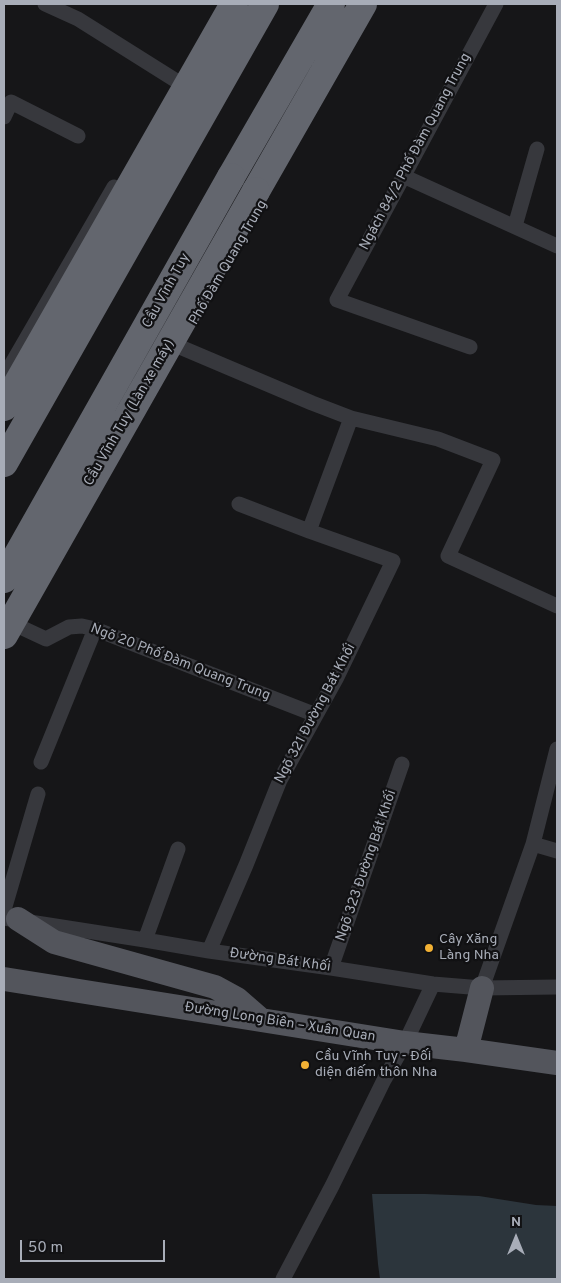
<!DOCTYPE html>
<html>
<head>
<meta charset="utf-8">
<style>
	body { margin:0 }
	#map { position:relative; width:561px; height:1283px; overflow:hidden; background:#161618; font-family:Overpass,sans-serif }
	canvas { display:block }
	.frame { position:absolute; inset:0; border:5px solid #a8adb8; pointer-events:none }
	.north { position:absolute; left:491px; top:1213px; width:50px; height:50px; -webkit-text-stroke:4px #111113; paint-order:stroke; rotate:0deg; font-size:14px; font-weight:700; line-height:20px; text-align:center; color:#a8adb8 }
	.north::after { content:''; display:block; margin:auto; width:18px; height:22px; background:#a8adb8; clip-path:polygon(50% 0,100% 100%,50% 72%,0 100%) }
	.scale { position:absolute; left:20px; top:1240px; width:145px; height:22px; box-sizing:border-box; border:2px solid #a8adb8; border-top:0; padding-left:6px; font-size:15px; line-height:18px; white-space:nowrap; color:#a8adb8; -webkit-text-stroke:4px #111113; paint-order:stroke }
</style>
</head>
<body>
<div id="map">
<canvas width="561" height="1283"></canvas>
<div class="frame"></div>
<div class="north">N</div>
<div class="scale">50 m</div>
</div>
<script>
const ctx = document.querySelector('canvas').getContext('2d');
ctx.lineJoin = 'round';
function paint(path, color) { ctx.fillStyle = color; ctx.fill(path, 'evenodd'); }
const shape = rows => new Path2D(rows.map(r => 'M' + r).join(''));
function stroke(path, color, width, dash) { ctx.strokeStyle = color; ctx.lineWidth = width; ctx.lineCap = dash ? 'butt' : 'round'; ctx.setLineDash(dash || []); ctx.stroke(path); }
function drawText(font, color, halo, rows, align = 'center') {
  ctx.font = font + ' Overpass,sans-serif'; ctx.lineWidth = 4.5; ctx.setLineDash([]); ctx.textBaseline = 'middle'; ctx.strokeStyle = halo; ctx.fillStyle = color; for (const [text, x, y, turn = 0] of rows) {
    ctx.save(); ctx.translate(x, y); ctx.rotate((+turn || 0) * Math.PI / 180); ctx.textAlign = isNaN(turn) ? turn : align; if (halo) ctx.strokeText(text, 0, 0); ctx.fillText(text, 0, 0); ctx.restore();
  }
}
paint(shape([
	[372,1194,425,1194,479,1196,536,1205,557,1206,557,1279,380,1279,378,1264]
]), '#2c353c');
stroke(shape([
	[45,4,78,19,175,80],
	[4,117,11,102,78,136],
	[403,176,557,246],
	[515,226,537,149],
	[180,347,312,403,351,418,438,439,493,460,448,556,557,606],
	[470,347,337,300,496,4],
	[4,377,114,187],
	[239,504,309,531],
	[16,625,46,639,69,627,82,626,95,629,316,715],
	[41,762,95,629],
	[533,844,557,851],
	[4,910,38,794],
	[4,918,145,940,209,951,331,968,433,984,482,988,557,987],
	[145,940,178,849],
	[209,951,246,865,280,780,337,677,393,561,309,531,351,418],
	[331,968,402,764],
	[482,988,533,844,557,749],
	[283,1279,332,1186,384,1080,405,1043,433,984]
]), '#37383d', 15);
stroke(shape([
	[18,919,54,942,215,987,237,999,260,1019],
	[4,979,405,1043,466,1050,557,1063],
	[466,1050,482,988]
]), '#53555c', 24);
stroke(shape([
	[231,177,331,4],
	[256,191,363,4],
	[4,407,234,4],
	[4,463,265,4]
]), '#63666e', 28);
stroke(shape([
	[4,579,231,177],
	[4,635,256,191]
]), '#63666e', 28);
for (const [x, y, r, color] of [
	[429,948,5,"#f2b134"],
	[305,1065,5,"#f2b134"]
]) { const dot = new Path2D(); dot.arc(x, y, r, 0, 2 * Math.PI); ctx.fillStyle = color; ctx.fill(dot); stroke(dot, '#111113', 2); }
drawText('14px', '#a8adb8', '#111113', [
	["Ngách 84/2 Phố Đàm Quang Trung",416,152,-62],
	["Phố Đàm Quang Trung",229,263,-60],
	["Cầu Vĩnh Tuy",167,291,-61],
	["Cầu Vĩnh Tuy (Làn xe máy)",130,413,-60],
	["Ngõ 20 Phố Đàm Quang Trung",180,663,21],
	["Ngõ 321 Đường Bát Khối",316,714,-62],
	["Ngõ 323 Đường Bát Khối",367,866,-71],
	["Đường Bát Khối",280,961,8],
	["Đường Long Biên – Xuân Quan",280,1023,9]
]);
drawText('14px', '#a8adb8', '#111113', [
	["Cây Xăng",439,940],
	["Làng Nha",439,956],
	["Cầu Vĩnh Tuy - Đối",315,1057],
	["diện điếm thôn Nha",315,1073]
], 'left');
</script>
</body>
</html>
